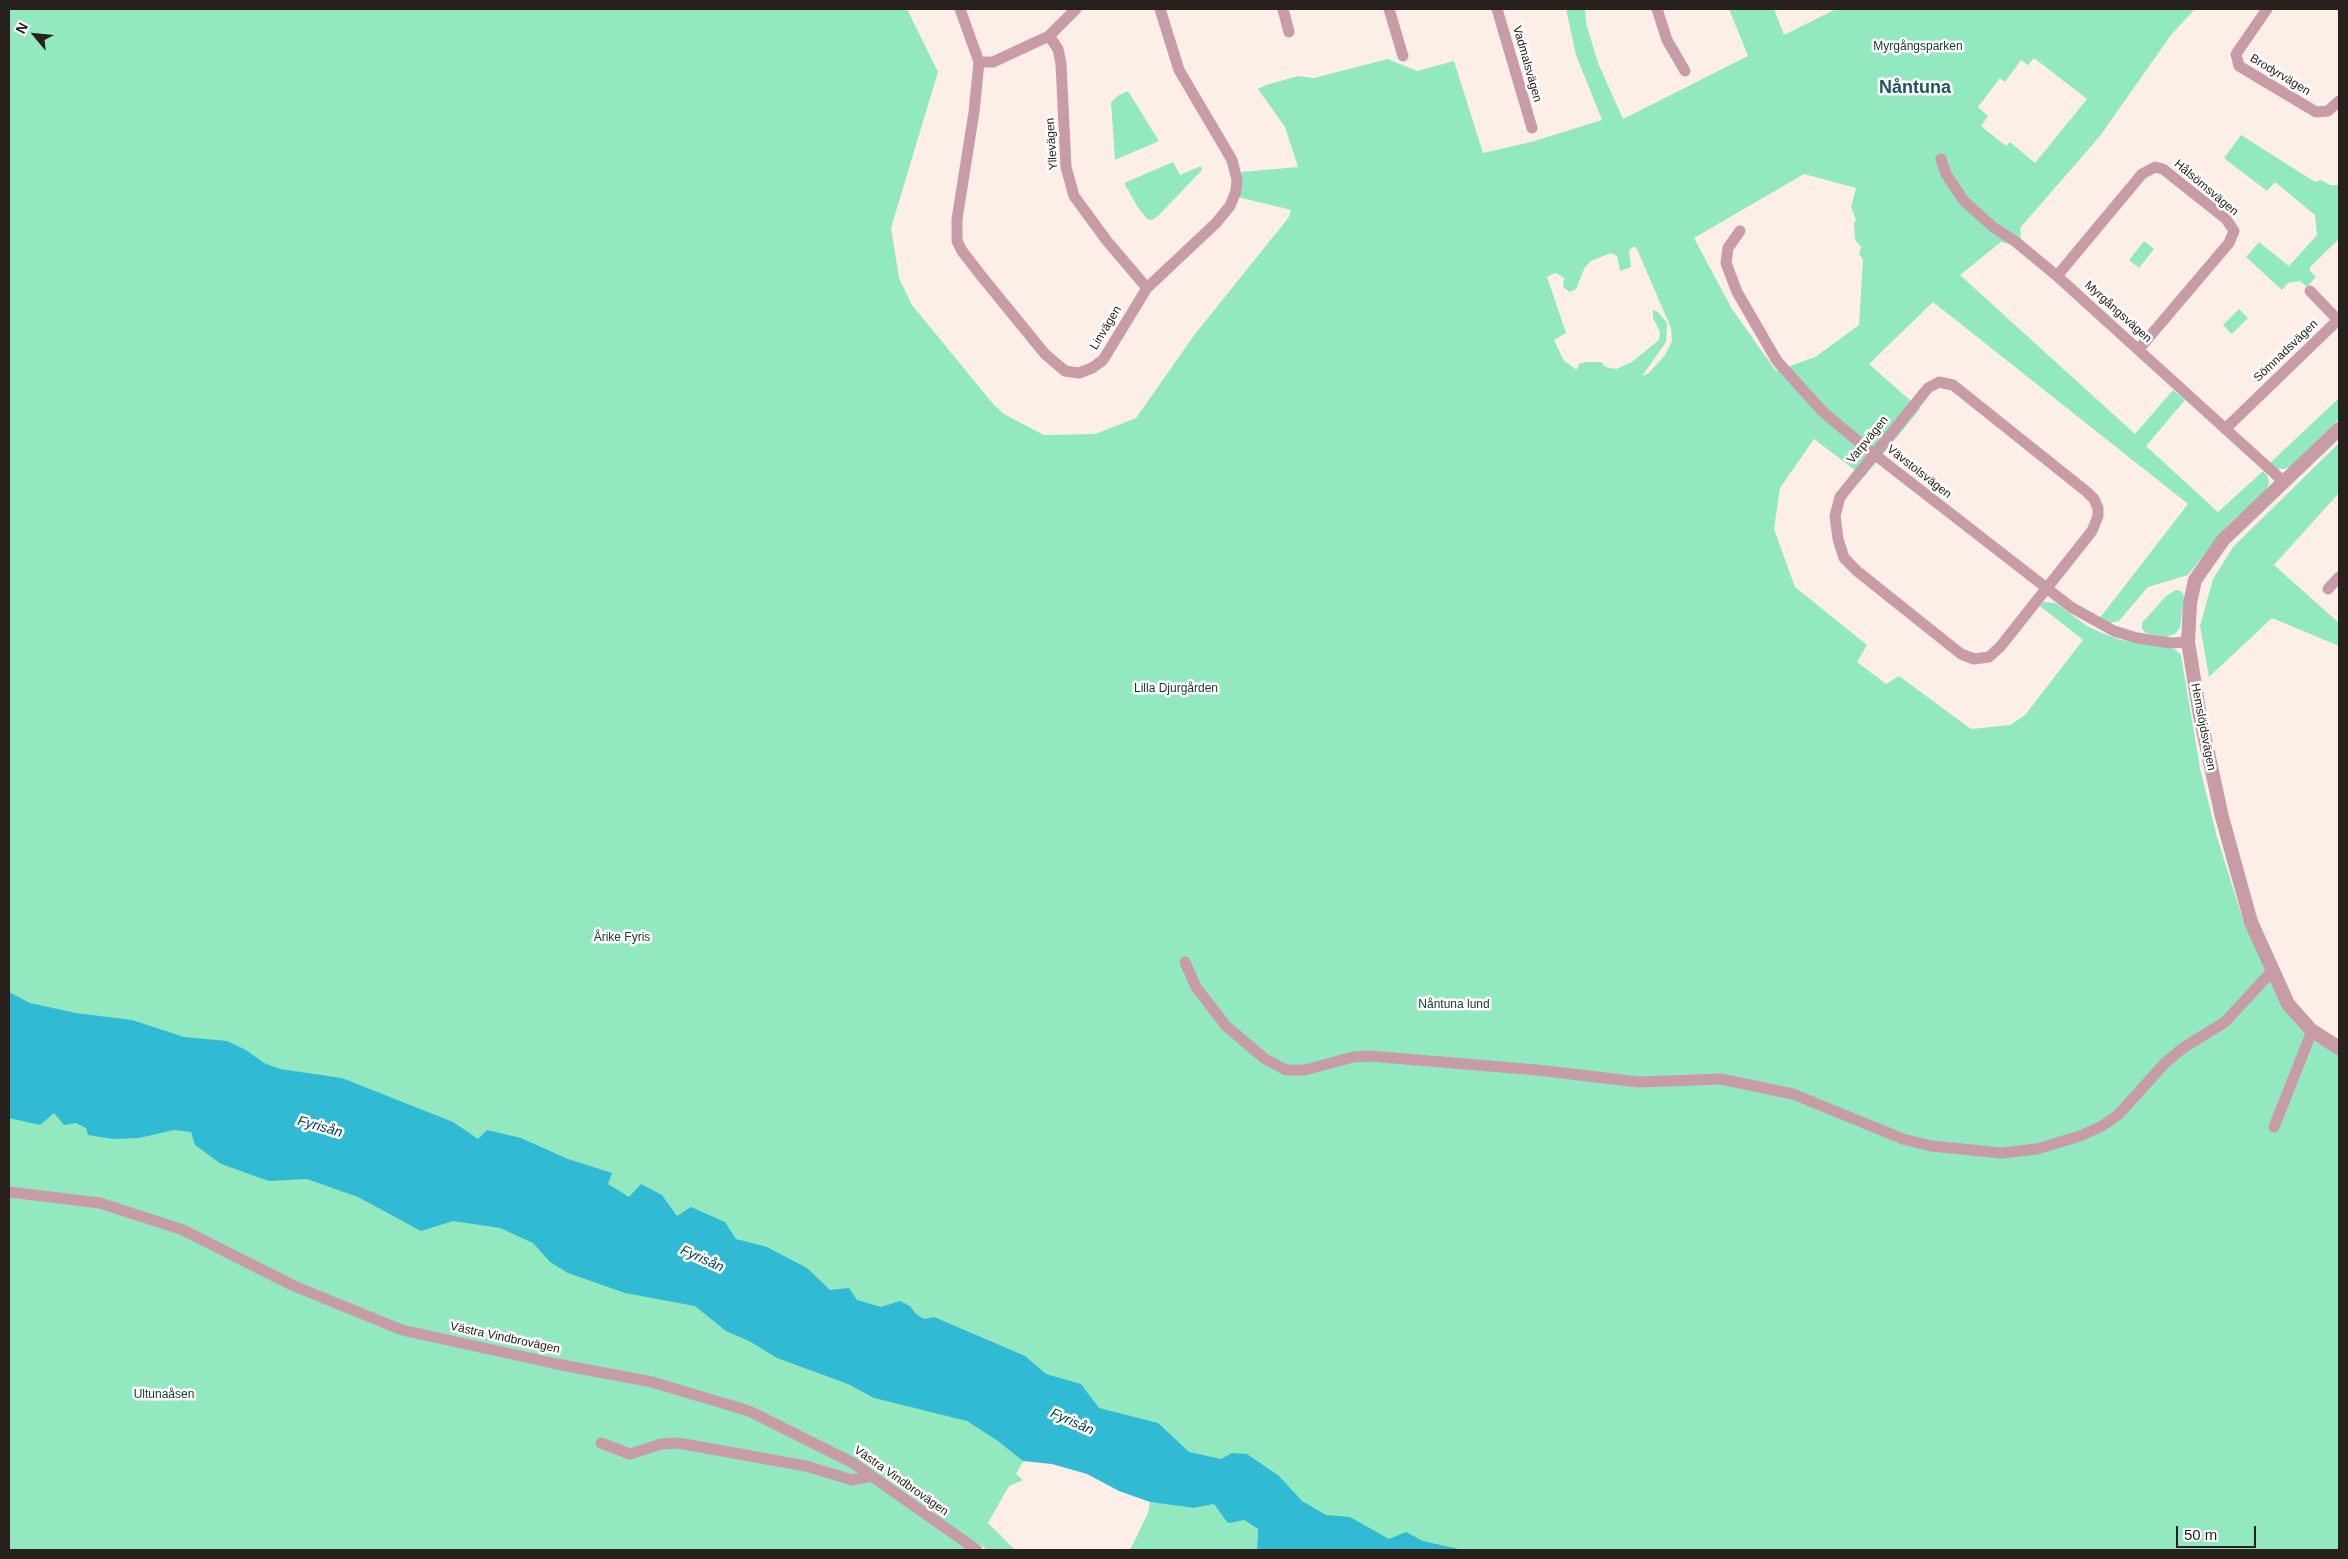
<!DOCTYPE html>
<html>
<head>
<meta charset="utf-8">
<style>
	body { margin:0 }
	#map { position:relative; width:2348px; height:1559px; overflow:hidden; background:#fdefe7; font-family:Helvetica,sans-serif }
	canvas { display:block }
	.frame { position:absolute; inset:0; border:10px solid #27201d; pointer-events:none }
	.north { position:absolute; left:10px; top:10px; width:50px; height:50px; -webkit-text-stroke:4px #fff; paint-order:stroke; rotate:298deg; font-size:14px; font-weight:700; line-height:20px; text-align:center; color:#27201d }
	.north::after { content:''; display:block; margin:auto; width:18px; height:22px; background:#27201d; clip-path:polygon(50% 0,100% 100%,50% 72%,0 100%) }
	.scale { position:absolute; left:2176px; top:1526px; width:80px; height:22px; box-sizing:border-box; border:2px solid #27201d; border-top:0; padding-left:6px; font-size:15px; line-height:18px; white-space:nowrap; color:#27201d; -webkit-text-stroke:4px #fff; paint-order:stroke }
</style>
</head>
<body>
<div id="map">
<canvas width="2348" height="1559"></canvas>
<div class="frame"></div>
<div class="north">N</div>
<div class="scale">50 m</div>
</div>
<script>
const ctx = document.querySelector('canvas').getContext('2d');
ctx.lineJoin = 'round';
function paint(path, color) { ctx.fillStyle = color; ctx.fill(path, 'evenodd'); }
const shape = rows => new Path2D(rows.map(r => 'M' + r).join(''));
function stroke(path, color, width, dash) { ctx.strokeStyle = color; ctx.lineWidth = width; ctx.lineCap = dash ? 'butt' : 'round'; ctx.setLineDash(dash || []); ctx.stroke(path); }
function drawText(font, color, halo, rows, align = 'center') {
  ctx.font = font + ' Helvetica,sans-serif'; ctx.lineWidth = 5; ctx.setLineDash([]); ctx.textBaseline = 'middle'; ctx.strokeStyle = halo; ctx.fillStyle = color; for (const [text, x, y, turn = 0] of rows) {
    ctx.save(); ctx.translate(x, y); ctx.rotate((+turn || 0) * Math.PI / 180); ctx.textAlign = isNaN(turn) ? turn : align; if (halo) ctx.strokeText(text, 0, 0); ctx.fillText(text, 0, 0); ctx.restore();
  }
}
paint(shape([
	[9,9,907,9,938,72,891,228,899,278,912,305,994,405,1004,414,1044,435,1095,434,1136,418,1195,334,1289,217,1291,210,1238,197,1241,172,1298,167,1285,127,1258,89,1266,85,1298,76,1314,78,1388,59,1417,71,1454,61,1483,153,1531,142,1602,120,1576,55,1566,9,1585,9,1586,23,1598,63,1623,119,1748,56,1729,9,1774,9,1784,35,1836,9,2195,9,2171,35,2100,136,2020,228,2021,241,2010,244,2001,242,1960,275,2135,434,2173,390,2185,400,2146,446,2218,512,2263,471,2268,477,2269,484,2266,491,2228,525,2188,575,2148,587,2119,621,2109,623,2099,619,2188,504,1933,302,1869,364,1920,409,1864,477,1814,439,1780,488,1774,529,1795,587,1867,645,1857,662,1886,684,1899,676,1971,729,2010,725,2025,715,2083,640,2040,606,2043,602,2056,603,2087,626,2102,633,2121,640,2167,647,2176,650,2181,655,2200,768,2217,837,2242,917,2274,990,2294,1022,2316,1042,2339,1053,2339,1550,1367,1550,1051,1412,1016,1474,1023,1480,1009,1486,988,1523,1015,1550,988,1550,975,1542,977,1550,9,1550],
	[2034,58,2087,99,2035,163,2010,142,2006,146,1981,126,1988,116,1978,107,2000,78,2005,82,2021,60,2028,65],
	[1804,174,1856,188,1851,207,1856,220,1854,223,1855,240,1861,247,1859,254,1863,259,1859,325,1815,357,1776,371,1732,309,1694,238],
	[1633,247,1636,247,1671,328,1672,341,1665,355,1649,373,1642,376,1666,342,1667,323,1658,312,1653,310,1653,318,1660,332,1659,340,1632,362,1616,369,1606,367,1601,362,1585,362,1579,364,1577,370,1564,361,1554,340,1566,333,1547,277,1556,273,1564,278,1563,287,1570,292,1576,289,1585,267,1591,261,1611,253,1617,256,1620,271,1631,267,1629,251],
	[1128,91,1159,141,1115,160,1111,102,1119,95],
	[2241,135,2315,182,2321,180,2330,185,2339,185,2339,239,2310,267,2310,271,2316,277,2307,287,2300,281,2288,283,2282,290,2246,257,2259,242,2289,266,2317,235,2315,215,2275,182,2267,191,2224,158],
	[1173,162,1180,175,1201,166,1202,170,1158,216,1152,220,1147,219,1137,206,1124,183],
	[2144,241,2154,249,2139,268,2129,260],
	[2239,309,2248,318,2232,334,2223,325],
	[2339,398,2339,419,2290,467,2284,469,2277,469,2270,463],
	[2339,443,2339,493,2274,565,2339,623,2339,646,2272,618,2209,677,2200,626,2213,579,2233,547],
	[2176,590,2181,591,2184,596,2180,628,2175,634,2166,637,2146,633,2142,629,2142,623,2166,596],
	[1150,1502,1194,1508,1214,1504,1231,1523,1244,1520,1258,1529,1257,1550,1130,1550,1148,1513]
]), '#92e9c0');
paint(shape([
	[9,992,30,1003,76,1013,132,1020,184,1037,227,1041,246,1050,264,1063,280,1069,342,1078,453,1122,478,1139,487,1130,521,1138,568,1159,612,1173,608,1184,629,1197,641,1184,662,1195,677,1216,691,1207,725,1222,736,1239,767,1247,807,1268,830,1290,849,1288,857,1300,881,1307,900,1301,910,1306,916,1314,924,1319,934,1317,1025,1356,1046,1374,1081,1384,1099,1408,1158,1423,1189,1452,1221,1459,1232,1453,1247,1454,1279,1476,1302,1501,1326,1515,1350,1517,1389,1539,1406,1532,1423,1541,1463,1550,1257,1550,1258,1529,1244,1520,1231,1523,1227,1522,1214,1504,1194,1508,1150,1502,1119,1491,1087,1474,1052,1464,1023,1461,998,1441,967,1421,874,1398,848,1384,777,1358,751,1342,726,1331,695,1306,625,1293,568,1273,550,1262,533,1243,500,1228,453,1221,421,1231,358,1197,307,1179,269,1181,221,1164,195,1145,191,1132,174,1130,139,1138,113,1139,88,1135,86,1128,76,1123,64,1125,54,1113,40,1125,9,1118]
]), '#31bad4');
stroke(shape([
	[960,9,979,62,974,112,957,219,957,241,962,251,983,278,1045,354,1065,371,1079,373,1092,368,1103,360,1147,288,1216,223,1230,206,1236,191,1237,180,1232,160,1179,70,1160,9],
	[1283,9,1289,32],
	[1389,9,1403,56],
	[1497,9,1532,128],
	[1657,9,1667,40,1685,71],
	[2267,9,2236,54,2239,66,2316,112,2328,111,2339,101],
	[1049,36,1058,49,1061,64,1066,167,1074,196,1107,241,1147,288],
	[979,62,993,62,1049,36,1076,9],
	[1941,159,1946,174,1964,201,1993,227,2016,242,2057,276,2284,482],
	[1740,231,1728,248,1726,263,1737,292,1777,361,1823,412,1865,447,2071,607,2114,631,2137,638,2171,643,2188,642],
	[2057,276,2142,174,2155,167,2163,169,2226,219,2234,231,2229,243,2139,349],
	[1939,382,1953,385,2087,492,2094,499,2098,508,2098,516,2092,531,2000,647,1989,657,1974,659,1961,654,1857,571,1844,558,1838,539,1835,516,1840,497,1928,388,1939,382],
	[2225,429,2338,320,2310,291],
	[2328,589,2339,577],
	[1185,962,1196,987,1226,1026,1265,1059,1286,1070,1305,1070,1353,1057,1369,1056,1537,1070,1639,1082,1721,1079,1793,1094,1903,1139,1931,1146,2002,1153,2037,1149,2080,1136,2102,1126,2118,1115,2165,1063,2183,1048,2225,1022,2272,971],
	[2274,1127,2312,1031],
	[9,1192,100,1203,183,1230,294,1286,402,1330,557,1364,652,1382,749,1411,853,1463,977,1550],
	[601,1443,630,1454,661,1444,678,1443,806,1466,852,1480,871,1476]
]), '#c79ca6', 11);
stroke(shape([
	[2339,429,2223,540,2195,580,2190,603,2188,642,2200,716,2222,817,2251,922,2288,1004,2311,1030,2339,1048]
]), '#c79ca6', 14);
drawText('12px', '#0e3b29', '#fff', [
	["Myrgångsparken",1918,47],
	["Lilla Djurgården",1176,689],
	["Årike Fyris",622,938],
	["Nåntuna lund",1454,1005],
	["Ultunaåsen",164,1395]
]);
drawText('12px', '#27201d', '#fff', [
	["Vadmalsvägen",1527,64,74],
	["Brodyrvägen",2280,75,31],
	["Yllevägen",1052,144,-94],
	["Hålsömsvägen",2206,188,40],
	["Myrgångsvägen",2118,312,42],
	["Linvägen",1106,328,-59],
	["Sömnadsvägen",2286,351,-44],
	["Varpvägen",1868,440,-51],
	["Vävstolsvägen",1919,472,38],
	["Hemslöjdsvägen",2203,727,79],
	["Västra Vindbrovägen",505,1338,12],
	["Västra Vindbrovägen",901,1481,35]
]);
drawText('italic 14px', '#003f4a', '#fff', [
	["Fyrisån",320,1127,16],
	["Fyrisån",702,1259,24],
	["Fyrisån",1072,1422,24]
]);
drawText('bold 18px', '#1f5462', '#fff', [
	["Nåntuna",1915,88]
]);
</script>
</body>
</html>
